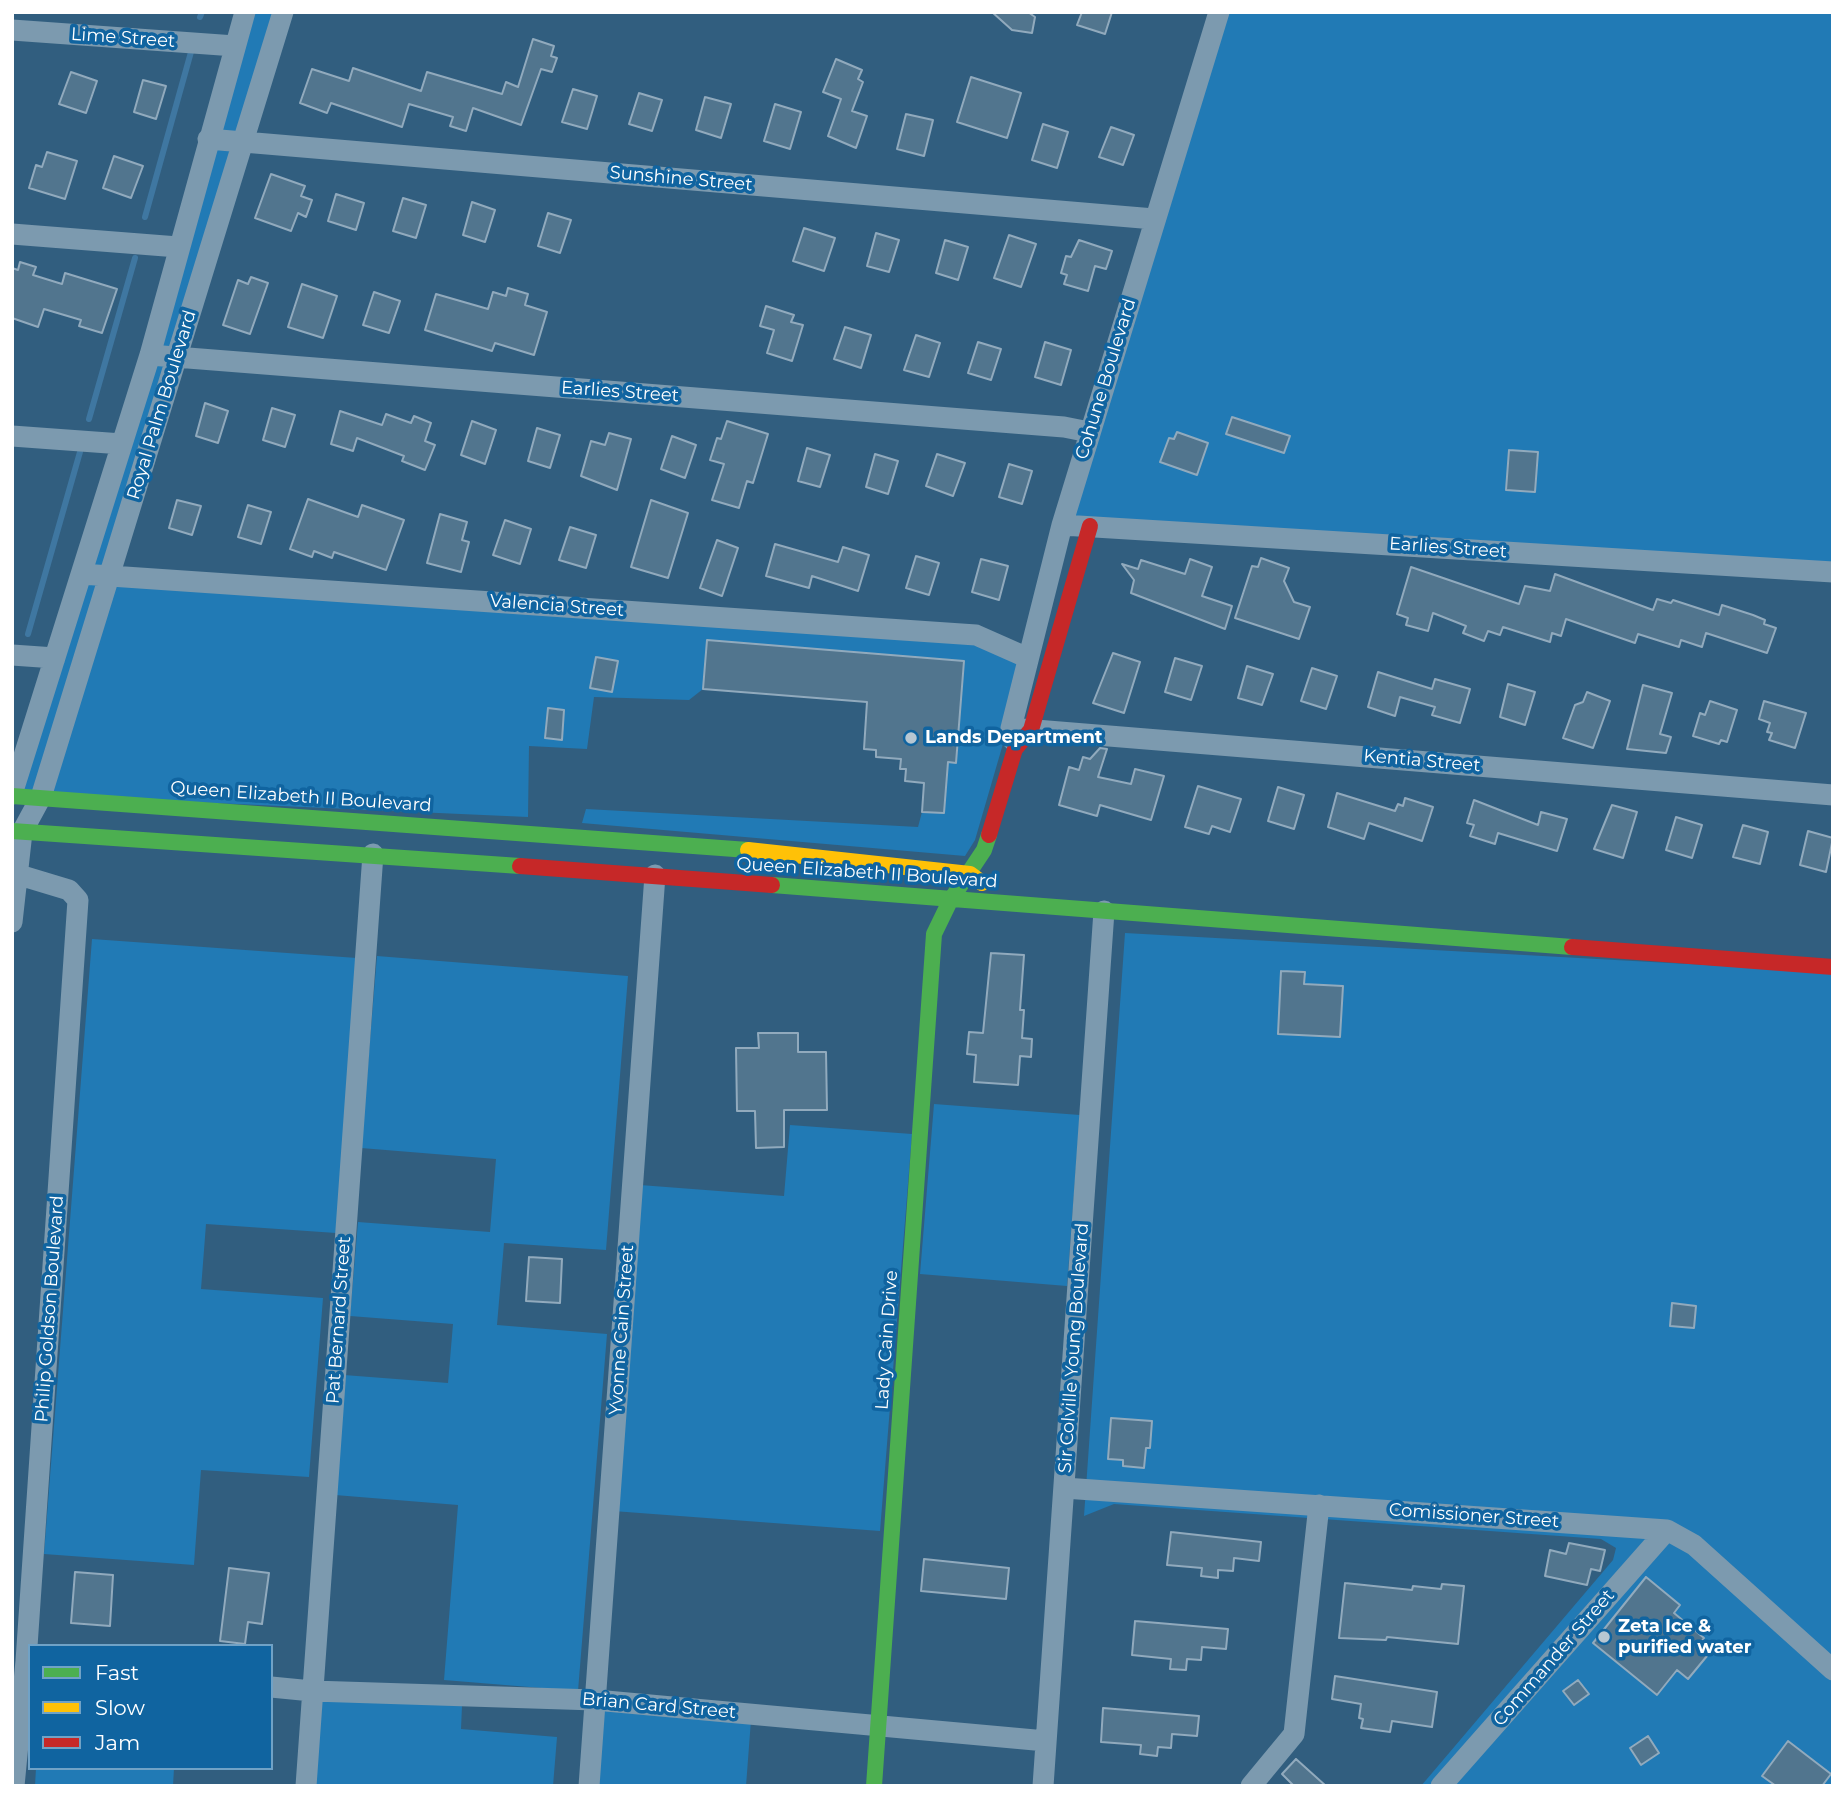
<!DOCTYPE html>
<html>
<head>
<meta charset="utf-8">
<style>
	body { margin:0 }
	#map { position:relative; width:1845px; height:1798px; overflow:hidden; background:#315e7f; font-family:Montserrat,sans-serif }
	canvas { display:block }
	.frame { position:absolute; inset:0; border:14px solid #fff; pointer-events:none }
	.legend { position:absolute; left:28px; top:1644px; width:245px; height:126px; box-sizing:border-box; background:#1064a0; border:2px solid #70a2c6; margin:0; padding:9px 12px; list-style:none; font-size:21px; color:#fff }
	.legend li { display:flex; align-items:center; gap:14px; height:35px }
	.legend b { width:35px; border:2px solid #70a2c6 }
</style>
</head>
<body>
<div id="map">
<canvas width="1845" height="1798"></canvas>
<div class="frame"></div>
<ul class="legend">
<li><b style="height:9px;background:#4caf50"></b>Fast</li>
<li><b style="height:9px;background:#ffc107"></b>Slow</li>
<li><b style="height:9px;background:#c62828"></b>Jam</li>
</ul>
</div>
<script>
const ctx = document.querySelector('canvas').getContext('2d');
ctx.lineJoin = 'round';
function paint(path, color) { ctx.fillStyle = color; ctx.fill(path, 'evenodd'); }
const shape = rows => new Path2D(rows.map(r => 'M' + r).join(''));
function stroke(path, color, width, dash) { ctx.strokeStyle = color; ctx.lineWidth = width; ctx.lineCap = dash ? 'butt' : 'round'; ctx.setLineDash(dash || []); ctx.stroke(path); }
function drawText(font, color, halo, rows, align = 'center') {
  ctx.font = font + ' Montserrat,sans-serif'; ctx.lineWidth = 7; ctx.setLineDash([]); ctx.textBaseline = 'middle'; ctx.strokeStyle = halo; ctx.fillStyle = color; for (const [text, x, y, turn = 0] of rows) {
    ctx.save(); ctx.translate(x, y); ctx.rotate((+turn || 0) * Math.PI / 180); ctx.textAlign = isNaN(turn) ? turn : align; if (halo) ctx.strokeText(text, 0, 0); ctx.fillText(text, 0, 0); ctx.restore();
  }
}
paint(shape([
	[245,12,283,12,109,576,976,635,1028,658,975,840,965,856,582,823,586,809,918,827,922,812,944,813,948,762,956,763,964,661,707,641,703,689,689,700,594,697,587,749,529,746,528,817,12,794],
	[1220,12,1833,12,1833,572,1062,525],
	[1125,933,1833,972,1833,1786,1421,1786,1613,1560,1616,1548,1601,1539,1114,1504,1084,1516],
	[92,939,357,958,336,1233,206,1224,201,1289,323,1298,309,1477,201,1470,194,1565,44,1554],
	[377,956,628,976,606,1250,504,1243,497,1325,607,1334,578,1691,444,1680,458,1505,335,1495,344,1375,448,1383,453,1324,350,1316,358,1222,490,1232,496,1159,361,1148],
	[934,1104,1080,1115,1067,1286,920,1274],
	[790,1125,912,1134,880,1531,613,1511,640,1185,784,1196],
	[321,1695,462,1706,461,1729,557,1737,553,1786,314,1786],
	[602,1710,751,1720,746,1786,597,1786],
	[36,1768,174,1768,173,1786,35,1786]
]), '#217ab5');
stroke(shape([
	[200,17,202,12],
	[145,217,191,52],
	[89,419,135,258],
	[28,634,80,452]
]), '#3f77a1', 6);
const building = shape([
	[992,12,1028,12,1035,17,1032,33,1012,30,992,12],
	[1082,12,1112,12,1105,34,1077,25,1082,12],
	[533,39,554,46,551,56,557,58,552,72,541,69,521,125,473,108,466,131,450,126,453,117,409,104,402,127,331,103,327,113,300,103,312,69,349,81,353,68,421,91,427,72,502,94,506,82,518,87,533,39],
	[836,59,862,70,858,79,863,82,852,111,867,116,856,148,828,136,841,99,823,92,836,59],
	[71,72,97,81,86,113,59,104,71,72],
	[971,77,1021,93,1007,138,957,122,971,77],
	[143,80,166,86,156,119,134,112,143,80],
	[573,89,597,96,587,129,562,122,573,89],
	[639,93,662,100,652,131,629,124,639,93],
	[705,97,731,104,721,138,696,130,705,97],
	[775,104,801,112,790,149,764,141,775,104],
	[906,114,933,120,924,156,897,149,906,114],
	[1043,124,1068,132,1057,168,1032,160,1043,124],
	[1111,127,1134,135,1123,165,1099,157,1111,127],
	[47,152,77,161,65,199,29,188,36,165,42,167,47,152],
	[114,156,143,166,131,198,103,188,114,156],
	[271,174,305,186,301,196,312,200,306,217,298,213,291,231,255,218,271,174],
	[336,194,364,203,356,230,328,221,336,194],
	[403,198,426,205,416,238,393,231,403,198],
	[472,202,495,210,485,242,463,235,472,202],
	[548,213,571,220,560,253,538,246,548,213],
	[804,228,835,238,824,271,793,261,804,228],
	[876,233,899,240,889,272,867,266,876,233],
	[1009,235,1036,244,1021,287,994,278,1009,235],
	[945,240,968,247,958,280,936,273,945,240],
	[1079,240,1112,251,1106,269,1095,266,1088,291,1064,284,1067,275,1061,273,1066,256,1071,257,1079,240],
	[20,262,36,267,33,275,62,284,65,273,117,289,102,333,79,326,81,320,44,309,38,327,12,318,12,268,18,270,20,262],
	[251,277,268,283,250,334,223,325,238,280,248,284,251,277],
	[302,284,337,296,323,338,288,327,302,284],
	[508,288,528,294,525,305,547,312,534,355,495,343,492,351,425,330,436,294,488,309,493,292,506,296,508,288],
	[374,292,400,301,389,333,363,325,374,292],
	[766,306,794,315,791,322,803,325,792,361,767,353,774,330,760,326,766,306],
	[845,327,871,335,861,368,834,359,845,327],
	[916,335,940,343,929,377,904,370,916,335],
	[978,342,1001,349,991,380,968,373,978,342],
	[1045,342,1071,350,1061,385,1035,377,1045,342],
	[205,403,228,411,218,443,196,436,205,403],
	[272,408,295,415,285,447,263,440,272,408],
	[340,411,382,425,386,414,411,423,414,416,431,423,425,441,435,445,425,470,402,461,404,456,357,438,353,451,331,444,340,411],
	[1232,417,1290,436,1284,453,1226,434,1232,417],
	[472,421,496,430,485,464,461,455,472,421],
	[727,421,768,434,753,483,747,481,739,508,712,500,724,464,710,460,717,438,721,439,727,421],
	[537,428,560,435,550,468,528,461,537,428],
	[1177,432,1208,443,1197,475,1160,462,1169,438,1174,439,1177,432],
	[609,433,631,439,617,490,581,476,591,441,605,445,609,433],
	[672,436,696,445,685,478,661,469,672,436],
	[807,448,830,455,820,487,798,481,807,448],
	[1509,450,1538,452,1535,492,1506,490,1509,450],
	[875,454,898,461,888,494,866,487,875,454],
	[937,454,965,463,953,496,926,486,937,454],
	[1009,464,1032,471,1022,504,999,497,1009,464],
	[308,499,358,517,362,505,404,520,386,570,334,552,332,558,314,551,312,557,290,549,308,499],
	[177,500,201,506,192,535,169,528,177,500],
	[651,500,688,513,668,578,631,567,651,500],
	[248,505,271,512,261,544,238,537,248,505],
	[440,514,467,522,462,540,469,542,461,572,427,563,440,514],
	[505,520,531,529,520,564,493,555,505,520],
	[570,527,596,535,586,568,559,560,570,527],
	[717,540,738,548,722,596,700,588,717,540],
	[775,544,838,562,843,547,869,555,858,591,812,576,809,588,766,576,775,544],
	[916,556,939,563,929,595,906,588,916,556],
	[1261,558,1289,568,1284,581,1294,602,1310,607,1299,639,1235,618,1252,566,1258,567,1261,558],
	[981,559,1008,566,999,600,972,592,981,559],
	[1190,559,1212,567,1202,596,1232,606,1225,629,1131,593,1134,580,1122,564,1138,569,1141,560,1185,574,1190,559],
	[1411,567,1519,604,1525,586,1550,591,1555,574,1653,610,1657,599,1671,603,1673,600,1719,615,1722,605,1753,615,1765,620,1764,624,1776,628,1767,653,1706,633,1702,647,1681,640,1679,647,1638,634,1635,643,1566,619,1561,636,1552,633,1550,642,1503,627,1500,635,1488,631,1484,641,1463,633,1466,626,1433,613,1428,631,1406,625,1408,618,1397,614,1411,567],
	[707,640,964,661,956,763,948,762,944,813,922,812,924,783,905,781,906,769,900,769,901,759,876,757,876,750,864,749,867,702,703,689,707,640],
	[1113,653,1140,662,1124,713,1093,703,1113,653],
	[596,657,618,661,612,692,590,688,596,657],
	[1175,658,1202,666,1191,700,1165,692,1175,658],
	[1247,666,1273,674,1262,705,1238,698,1247,666],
	[1312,668,1337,676,1326,709,1301,701,1312,668],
	[1378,672,1432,689,1435,679,1470,689,1460,723,1432,715,1435,707,1400,697,1395,716,1368,707,1378,672],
	[1508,684,1535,692,1525,725,1500,717,1508,684],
	[1643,685,1672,693,1660,734,1671,737,1666,753,1627,749,1643,685],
	[1587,692,1610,701,1593,748,1563,738,1575,705,1583,702,1587,692],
	[1710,701,1737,710,1727,742,1721,740,1719,744,1693,736,1700,713,1705,715,1710,701],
	[1764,701,1806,713,1795,748,1769,740,1772,733,1767,732,1770,723,1759,719,1764,701],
	[548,708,564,710,562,740,545,738,548,708],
	[1100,748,1107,749,1098,777,1131,784,1135,769,1164,776,1151,820,1100,805,1097,816,1059,805,1069,767,1079,770,1083,757,1090,759,1100,748],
	[1198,786,1241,799,1230,832,1212,826,1209,834,1185,827,1198,786],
	[1278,787,1304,795,1294,829,1268,821,1278,787],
	[1337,793,1395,811,1398,804,1403,806,1405,798,1433,807,1422,841,1369,823,1364,839,1328,827,1337,793],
	[1474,800,1538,825,1541,812,1567,819,1557,851,1498,833,1495,844,1470,836,1474,825,1467,823,1474,800],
	[1612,805,1637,812,1623,858,1594,849,1612,805],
	[1676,817,1702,825,1692,858,1666,850,1676,817],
	[1743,825,1768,832,1760,864,1733,857,1743,825],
	[1808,831,1833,838,1826,872,1800,865,1808,831],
	[991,953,1024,955,1020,1010,1024,1010,1022,1038,1032,1039,1031,1057,1020,1056,1018,1085,974,1082,976,1055,967,1054,969,1032,983,1033,991,953],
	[1281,971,1305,972,1304,984,1343,986,1340,1037,1278,1034,1281,971],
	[758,1033,798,1033,798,1052,826,1052,827,1110,784,1110,784,1147,756,1148,755,1111,737,1111,736,1048,759,1048,758,1033],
	[529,1257,562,1259,560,1303,526,1301,529,1257],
	[1672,1303,1696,1306,1694,1328,1670,1326,1672,1303],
	[1111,1418,1152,1421,1150,1448,1146,1448,1144,1468,1123,1466,1123,1460,1108,1459,1111,1418],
	[1171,1532,1261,1542,1259,1561,1234,1558,1233,1571,1218,1570,1218,1578,1201,1576,1202,1568,1167,1565,1171,1532],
	[1569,1543,1605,1550,1600,1571,1591,1569,1587,1585,1545,1576,1550,1550,1566,1554,1569,1543],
	[924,1559,1009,1568,1006,1599,921,1591,924,1559],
	[229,1568,269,1573,262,1624,248,1622,245,1644,220,1641,229,1568],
	[75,1572,113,1575,110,1626,71,1623,75,1572],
	[1646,1577,1680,1605,1674,1613,1704,1638,1697,1648,1707,1656,1688,1679,1677,1670,1657,1695,1593,1643,1646,1577],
	[1345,1583,1412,1590,1413,1586,1441,1589,1442,1584,1464,1586,1458,1644,1387,1637,1386,1640,1339,1638,1345,1583],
	[1135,1621,1228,1629,1226,1649,1202,1647,1201,1660,1187,1659,1186,1670,1170,1669,1171,1659,1132,1655,1135,1621],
	[1335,1676,1437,1692,1432,1727,1392,1721,1390,1732,1361,1728,1363,1719,1359,1718,1361,1704,1332,1699,1335,1676],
	[1578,1680,1589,1694,1574,1705,1563,1691,1578,1680],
	[1103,1708,1199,1716,1197,1736,1172,1734,1171,1748,1158,1747,1157,1756,1140,1754,1141,1745,1101,1742,1103,1708],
	[1648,1736,1659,1753,1641,1765,1630,1748,1648,1736],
	[1788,1741,1831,1774,1822,1786,1776,1786,1762,1776,1788,1741],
	[1296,1759,1326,1786,1294,1786,1282,1774,1296,1759]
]);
paint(building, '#51758e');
stroke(building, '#91aabd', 2);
stroke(shape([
	[12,30,235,46],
	[208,139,1154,219],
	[12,234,178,247],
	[150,355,1064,427,1089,432],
	[12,436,122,444],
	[1062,525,1833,572],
	[81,574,976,635,1028,658],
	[12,655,55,658],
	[1011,728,1833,795],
	[1013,740,1011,728,1062,525,1219,12],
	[12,794,150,355,245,12],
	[12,922,22,832,41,797,283,12],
	[1064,1488,1667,1530,1694,1545,1833,1670],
	[271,1687,312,1691,595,1700,1046,1741],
	[14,1786,26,1661,78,900,69,890,16,874],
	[306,1786,373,854],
	[589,1786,655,875],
	[1043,1786,1104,911],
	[1251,1786,1294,1734,1319,1505],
	[1441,1786,1667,1530]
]), '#7c9aaf', 21);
stroke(shape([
	[12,796,748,850],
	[12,831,520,866],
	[772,885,1572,947],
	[874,1786,934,934,950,901,984,850,989,835]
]), '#4caf50', 16);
stroke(shape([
	[748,850,970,874,982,883]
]), '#ffc107', 16);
stroke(shape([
	[989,835,1015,749,1031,730,1090,526],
	[520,866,772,885],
	[1572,947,1833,967]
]), '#c62828', 16);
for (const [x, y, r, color] of [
	[911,738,7,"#b7c7d2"],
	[1604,1637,7,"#b7c7d2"]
]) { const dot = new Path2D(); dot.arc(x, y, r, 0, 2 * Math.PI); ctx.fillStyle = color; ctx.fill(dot); stroke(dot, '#1064a0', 2.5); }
drawText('18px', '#fff', '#1064a0', [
	["Lime Street",123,38,4],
	["Sunshine Street",681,179,5],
	["Cohune Boulevard",1106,379,-73],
	["Earlies Street",620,392,4],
	["Royal Palm Boulevard",162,405,-73],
	["Earlies Street",1448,548,4],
	["Valencia Street",557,606,4],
	["Kentia Street",1422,761,5],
	["Queen Elizabeth II Boulevard",301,797,4],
	["Queen Elizabeth II Boulevard",867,873,4],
	["Philip Goldson Boulevard",50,1309,-86],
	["Pat Bernard Street",339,1320,-86],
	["Yvonne Cain Street",622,1330,-86],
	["Lady Cain Drive",887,1340,-86],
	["Sir Colville Young Boulevard",1074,1348,-86],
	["Comissioner Street",1474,1516,4],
	["Commander Street",1554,1658,-49],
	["Brian Card Street",659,1706,5]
]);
drawText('bold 18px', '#fff', '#1064a0', [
	["Lands Department",925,738],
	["Zeta Ice &",1618,1627],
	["purified water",1618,1648]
], 'left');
</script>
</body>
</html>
